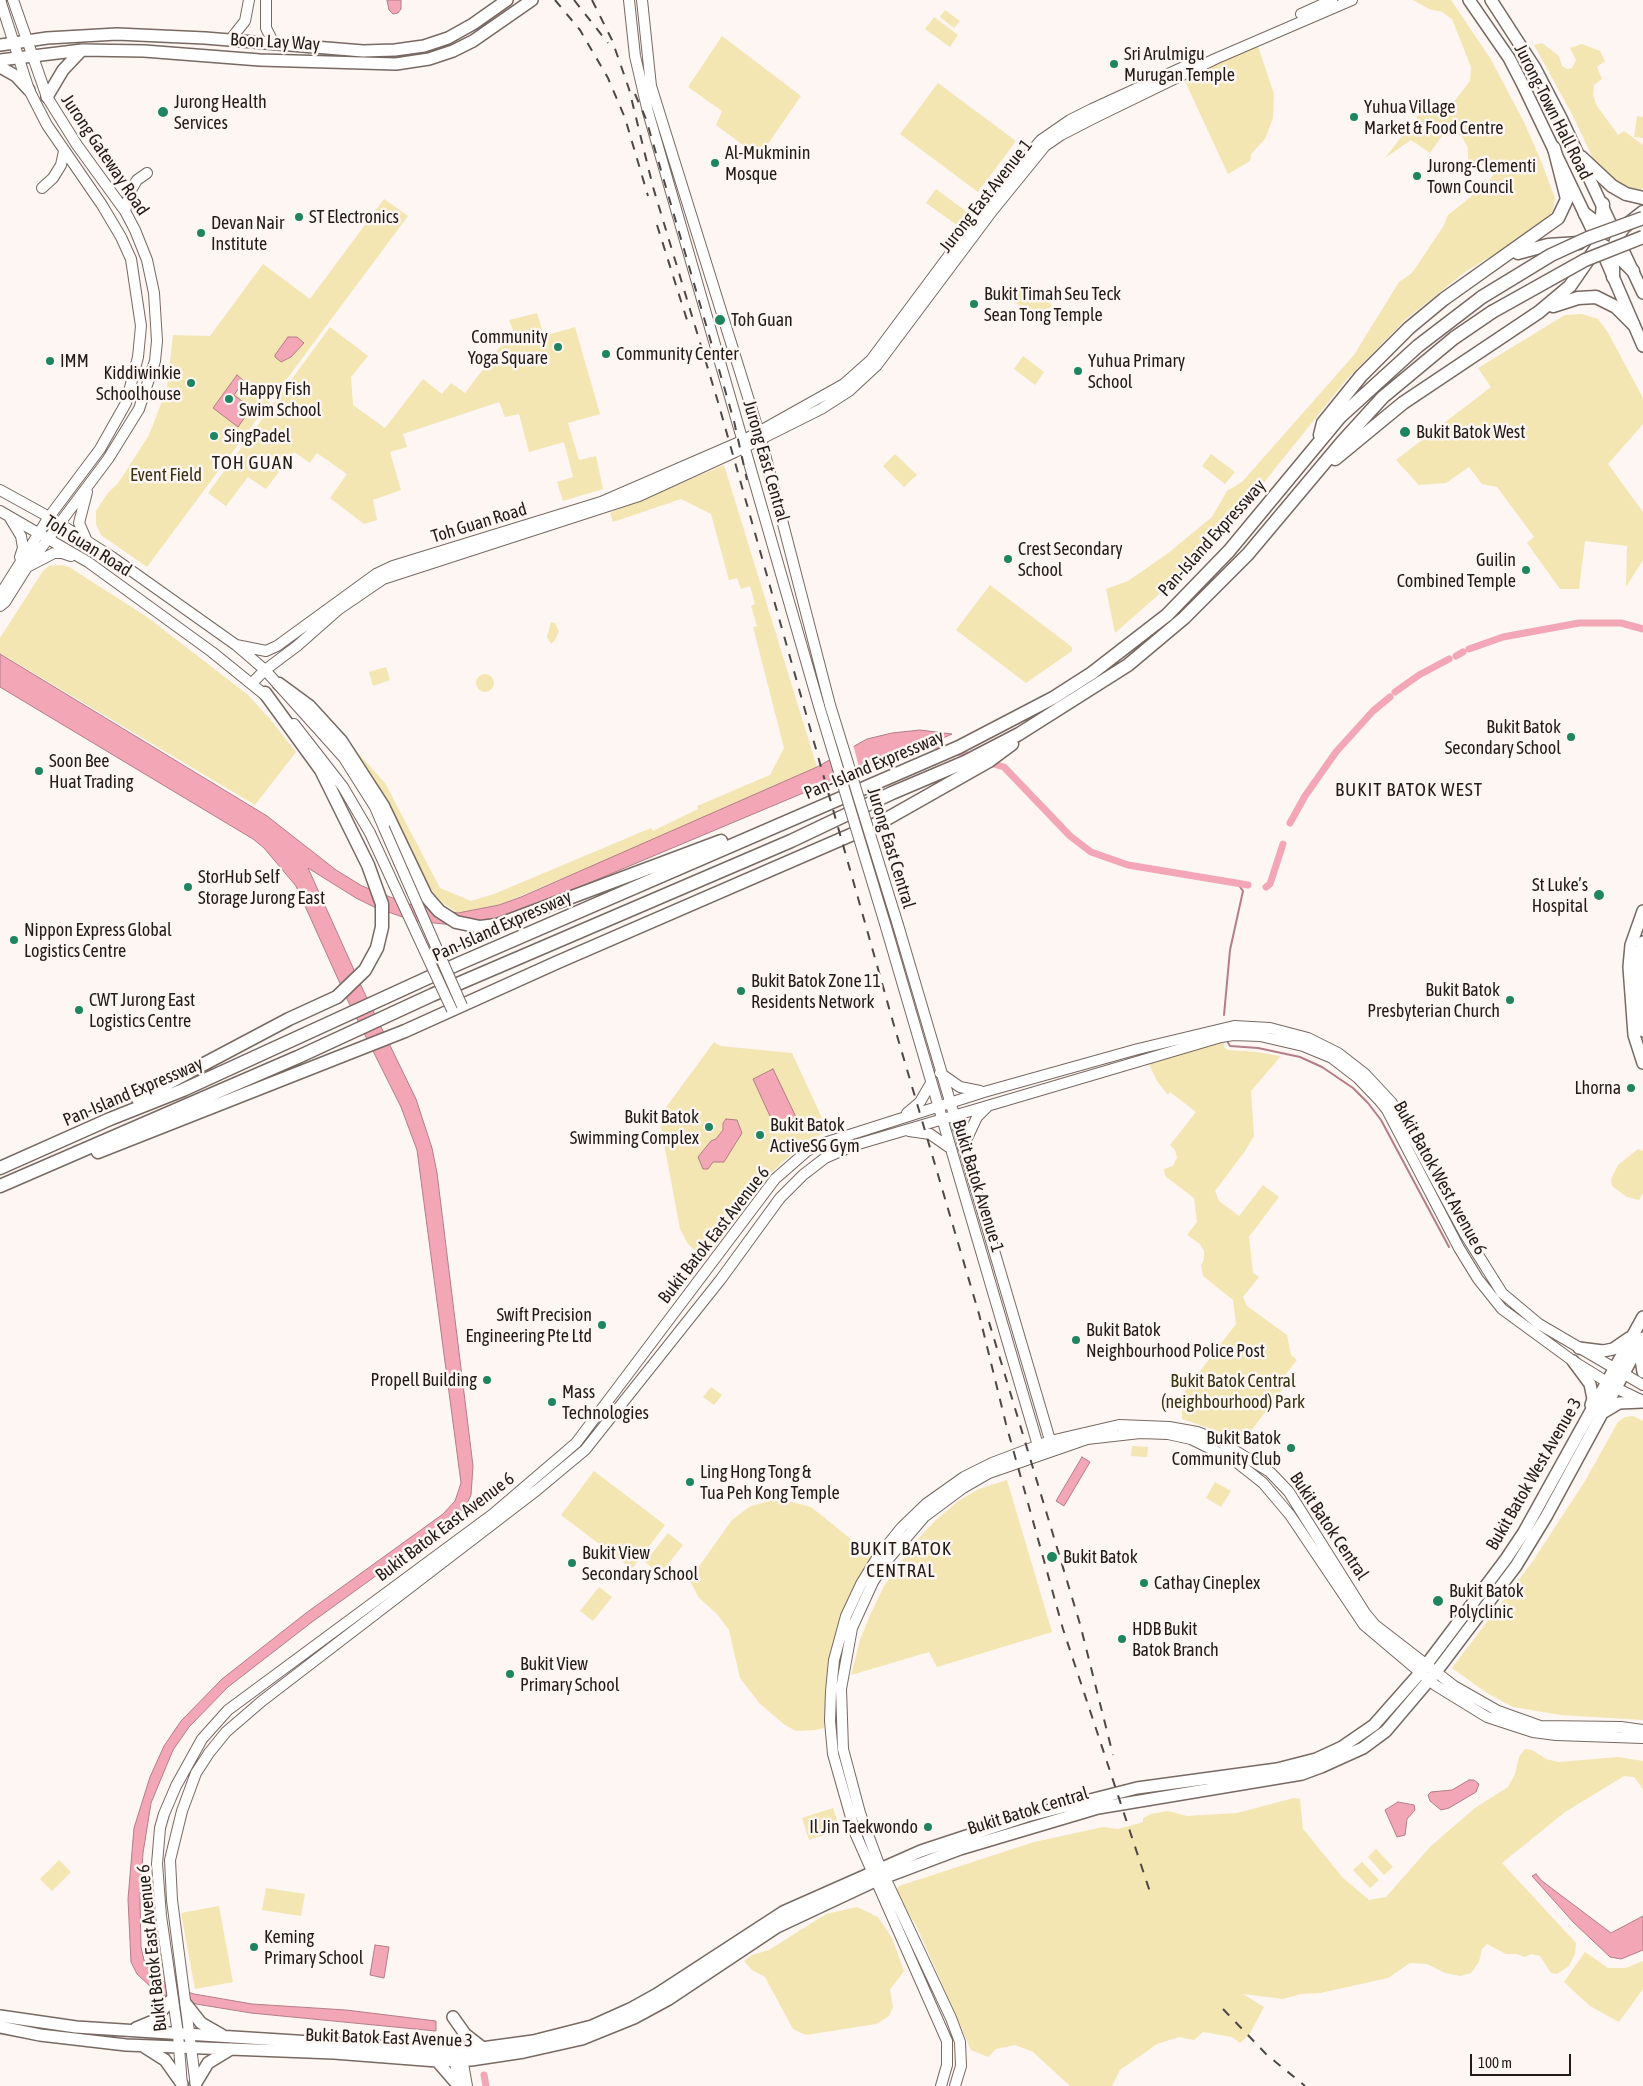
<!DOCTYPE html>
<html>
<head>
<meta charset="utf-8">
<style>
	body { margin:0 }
	#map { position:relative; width:1643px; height:2086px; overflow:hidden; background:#fdf6f2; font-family:"Asap Condensed",sans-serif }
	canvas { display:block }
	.scale { position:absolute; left:1470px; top:2054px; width:101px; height:22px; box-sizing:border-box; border:2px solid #221c19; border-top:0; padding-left:6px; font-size:15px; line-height:18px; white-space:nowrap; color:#221c19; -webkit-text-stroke:4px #fdf6f2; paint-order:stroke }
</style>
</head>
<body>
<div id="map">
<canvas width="1643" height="2086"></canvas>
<div class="scale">100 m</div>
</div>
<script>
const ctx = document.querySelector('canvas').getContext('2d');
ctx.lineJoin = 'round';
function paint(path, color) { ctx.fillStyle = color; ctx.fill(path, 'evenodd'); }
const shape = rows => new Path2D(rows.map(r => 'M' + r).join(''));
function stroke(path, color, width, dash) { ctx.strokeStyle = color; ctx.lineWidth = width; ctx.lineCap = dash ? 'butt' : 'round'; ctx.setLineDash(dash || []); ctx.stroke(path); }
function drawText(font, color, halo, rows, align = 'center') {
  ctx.font = font + ' "Asap Condensed",sans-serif'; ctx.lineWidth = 5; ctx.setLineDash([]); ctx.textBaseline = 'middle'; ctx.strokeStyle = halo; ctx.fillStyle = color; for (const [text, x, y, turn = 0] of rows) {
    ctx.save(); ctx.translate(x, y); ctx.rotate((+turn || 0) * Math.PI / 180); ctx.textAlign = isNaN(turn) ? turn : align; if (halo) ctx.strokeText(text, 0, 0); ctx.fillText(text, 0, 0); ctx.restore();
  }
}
paint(shape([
	[1413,0,1451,0,1490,58,1524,122,1541,161,1555,198,1553,210,1546,221,1534,230,1465,272,1406,319,1347,379,1253,496,1199,559,1115,633,1106,589,1128,581,1167,554,1212,517,1227,491,1242,482,1354,355,1399,282,1412,273,1443,227,1448,215,1487,184,1500,165,1476,165,1468,160,1468,148,1461,135,1442,136,1430,153,1411,140,1385,158,1422,110,1453,103,1470,81,1471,67,1452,19,1442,12,1429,9],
	[945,10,960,21,954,28,940,17],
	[934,17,958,35,950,47,925,29],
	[722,36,801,96,759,157,716,125,722,111,688,87],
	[1257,43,1274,94,1273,118,1265,139,1251,154,1250,161,1228,174,1182,75],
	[1542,43,1559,56,1562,66,1567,69,1572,68,1576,60,1570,48,1582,44,1600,51,1605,61,1597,67,1602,79,1594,85,1593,95,1597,106,1618,135,1624,131,1643,145,1643,189,1632,192,1626,190,1597,167,1572,114,1534,45],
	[938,83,1016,141,978,192,900,134],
	[1637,116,1643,117,1643,138,1634,137],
	[936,189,967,212,957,225,926,203],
	[384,199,408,216,147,567,101,535,96,524,96,511,107,494,119,482,149,435,167,388,173,335,210,336,263,264,310,299],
	[1023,284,1052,305,1041,321,1011,300],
	[537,313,544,336,575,327,600,414,568,423,579,460,596,456,603,489,563,501,557,482,573,477,564,442,529,452,519,414,505,417,499,402,403,434,407,447,390,452,401,490,373,500,377,520,364,524,330,498,347,474,317,453,310,463,294,452,266,489,248,477,226,506,208,493,330,327,368,356,351,377,353,405,385,428,423,379,442,394,451,383,465,393,513,330,509,320],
	[1582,314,1598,319,1607,331,1643,398,1643,424,1608,464,1643,512,1643,560,1626,587,1627,546,1585,541,1579,589,1560,589,1527,543,1534,537,1497,487,1482,484,1469,467,1446,483,1419,485,1396,460,1491,387,1478,368,1565,315],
	[1023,356,1044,372,1035,385,1014,369],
	[895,454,917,475,904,487,883,466],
	[1211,454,1235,472,1225,484,1202,466],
	[724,465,817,767,639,846,499,905,458,913,444,904,434,894,370,776,349,743,385,783,440,888,471,901,494,894,651,828,653,831,698,809,697,806,770,775,784,748,753,627,757,626,751,606,755,604,750,586,741,589,737,578,729,580,711,514,681,499,613,522,610,513],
	[62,565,69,567,147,617,247,694,269,718,296,752,255,805,0,653,0,638,43,571,49,566],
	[990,585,1072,647,1072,651,1026,683,956,630],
	[551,622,555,623,559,631,555,640,551,644,547,637],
	[386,667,390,680,373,686,369,672],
	'476 683a9 9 0 1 1 18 0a9 9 0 1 1-18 0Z',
	[1224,1041,1224,1047,1228,1050,1257,1052,1281,1056,1251,1091,1254,1136,1245,1151,1215,1191,1219,1201,1239,1216,1263,1185,1279,1197,1249,1237,1253,1273,1259,1277,1243,1297,1247,1306,1287,1335,1291,1355,1297,1360,1286,1374,1291,1378,1241,1444,1218,1431,1182,1419,1182,1395,1236,1324,1233,1300,1203,1276,1201,1265,1204,1259,1204,1251,1200,1244,1187,1235,1197,1222,1194,1198,1165,1176,1164,1169,1173,1166,1177,1158,1175,1150,1170,1145,1196,1112,1170,1092,1168,1095,1157,1081,1148,1062],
	[714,1042,720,1046,792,1053,828,1131,802,1144,770,1174,705,1260,688,1244,680,1229,659,1117],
	[1638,1149,1643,1151,1643,1193,1639,1200,1627,1197,1612,1186,1611,1179,1618,1165],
	[711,1387,722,1395,714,1405,703,1397],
	[1633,1416,1643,1421,1643,1720,1561,1715,1513,1707,1487,1693,1452,1668,1533,1561,1585,1481,1618,1422,1625,1417],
	[1132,1446,1148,1447,1147,1457,1131,1456],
	[594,1471,665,1525,632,1569,561,1515],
	[1007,1480,1052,1632,937,1667,929,1652,851,1675,860,1640,871,1613,884,1586,914,1543,934,1522,958,1501,979,1489],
	[1215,1482,1231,1491,1221,1507,1206,1498],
	[768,1501,788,1501,811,1507,872,1556,848,1600,832,1645,824,1728,816,1730,796,1731,785,1725,760,1704,740,1678,729,1630,717,1614,699,1598,691,1583,692,1578,700,1565,732,1520,749,1507],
	[668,1533,683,1545,660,1574,645,1562],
	[599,1587,612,1597,593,1621,580,1611],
	[1525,1749,1532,1750,1546,1759,1559,1762,1618,1757,1643,1761,1643,1789,1634,1777,1624,1776,1565,1812,1502,1863,1576,1943,1575,1954,1569,1966,1557,1974,1551,1973,1540,1956,1531,1954,1525,1957,1516,1954,1506,1954,1487,1944,1482,1949,1479,1962,1471,1973,1460,1976,1445,1973,1427,1964,1410,1963,1388,1978,1320,1993,1301,1994,1283,1999,1243,1994,1264,2007,1249,2035,1240,2043,1232,2037,1203,2032,1194,2040,1179,2037,1157,2044,1120,2070,1112,2086,1070,2086,1033,2052,1015,2045,996,2049,988,2057,971,2050,916,1925,895,1893,899,1886,1034,1842,1103,1827,1118,1829,1143,1822,1143,1818,1151,1814,1168,1811,1187,1816,1237,1813,1294,1798,1300,1799,1303,1829,1343,1878,1369,1900,1386,1897,1430,1847,1446,1833,1475,1808,1508,1787,1515,1774,1519,1757],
	[833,1808,840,1830,809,1840,802,1818],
	[1376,1849,1393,1867,1384,1875,1368,1857],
	[59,1860,71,1872,52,1891,40,1879],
	[1362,1862,1379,1880,1370,1888,1353,1870],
	[266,1888,305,1894,301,1916,262,1910],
	[219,1906,233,1982,195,1989,181,1913],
	[857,1907,878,1917,892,1938,904,1971,890,1990,893,2007,889,2016,876,2024,806,2035,793,2029,765,1977,752,1970,744,1961,752,1955,769,1950,826,1914],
	[1585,1952,1608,1968,1626,1968,1643,1961,1643,1989,1619,2022,1590,2006,1564,1982]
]), '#f3e6b2');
const water = shape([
	[387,0,401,0,401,9,398,13,393,14,389,10,387,0],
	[288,337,297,337,304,343,291,357,281,362,275,357,275,355,288,337],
	[237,375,244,381,234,395,246,404,241,409,247,414,238,427,213,408,237,375],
	[0,654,267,816,336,870,362,886,408,904,458,913,499,905,521,897,817,767,867,739,892,733,920,730,952,734,894,760,808,791,508,917,454,925,414,921,374,907,356,898,308,868,364,992,416,1099,432,1148,437,1173,473,1466,471,1495,466,1506,449,1523,312,1622,228,1687,189,1727,173,1750,151,1803,143,1853,140,1899,141,1947,144,1960,152,1974,172,1987,194,1994,252,2004,346,2010,436,2021,436,2031,251,2013,196,2004,162,1995,153,1989,137,1974,131,1962,128,1899,134,1828,150,1777,164,1746,181,1721,222,1679,306,1613,443,1514,455,1501,461,1483,417,1150,401,1107,347,999,296,886,264,848,253,839,0,687,0,654],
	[773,1069,796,1117,775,1127,753,1079,773,1069],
	[726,1119,737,1120,742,1133,724,1162,713,1162,708,1169,703,1169,698,1157,711,1141,716,1139,723,1130,723,1123,726,1119],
	[1082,1457,1090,1462,1064,1506,1056,1501,1082,1457],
	[1469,1780,1474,1780,1479,1784,1476,1792,1449,1808,1441,1810,1430,1801,1428,1795,1431,1792,1452,1790,1469,1780],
	[1398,1802,1414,1805,1415,1810,1407,1819,1405,1835,1397,1837,1385,1810,1398,1802],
	[1536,1874,1542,1881,1611,1933,1643,1916,1643,1950,1621,1959,1610,1957,1573,1922,1532,1876,1536,1874],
	[375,1945,389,1947,384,1978,370,1975,375,1945]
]);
paint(water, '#f2a6b6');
stroke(water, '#b47d87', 1);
paint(shape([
	[853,744,861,775,837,784,829,757]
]), '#fdf6f2');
stroke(shape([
	[1224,1015,1230,950,1243,891,1238,884],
	[1227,1041,1230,1046,1258,1048,1300,1057,1322,1067,1353,1088,1368,1103,1381,1120,1449,1247]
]), '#b47d87', 2);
stroke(shape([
	[1469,649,1503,637,1579,623,1621,623,1643,629],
	[1456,656,1463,652],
	[1395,692,1419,675,1449,659],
	[931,744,974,757],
	[986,762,1004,767,1070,836,1091,852,1128,865,1248,885],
	[1290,823,1305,796,1336,752,1373,711,1390,697],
	[1266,887,1270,884,1283,844],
	[484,2075,486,2086]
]), '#f2a6b6', 7);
const secondary = shape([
	[0,0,29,90,47,125,102,205,121,237,131,259,141,326,138,357,126,403,100,449,49,517,0,595],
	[266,0,266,28,274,44],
	[629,0,635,56,648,112,819,706],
	[642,0,651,86,761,439,830,705],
	[1301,14,1332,0],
	[230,40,245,21,249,0],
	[42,188,53,178,61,165,64,151],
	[125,211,130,192,137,180,147,173],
	[0,490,49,517,112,557,236,645,265,670,344,758,375,807,384,828],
	[0,511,88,562,212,652,270,699],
	[10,518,21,536,23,548,20,557],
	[86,539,79,523,87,492],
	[29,566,54,553,62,553,71,556],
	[0,606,5,602,27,567,108,459,139,409,155,361,157,341,154,293,147,260,135,230,125,211,77,145,47,97,13,0],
	[236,645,266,651,277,646,376,574,393,566,601,502,744,440,844,384,871,360,991,199,1041,140,1070,120,1092,109,1190,64],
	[252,683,265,670,297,646,339,609,383,579,639,496,735,452,821,409,849,391,877,365,993,210,1045,146,1061,135,1096,117,1215,59,1352,0],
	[294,724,343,787,370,833],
	[898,925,1052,1447],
	[886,927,1039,1449],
	[940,1073,960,1087,980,1091],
	[907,1113,920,1102,931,1083],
	[909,1131,930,1134,950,1148],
	[963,1147,977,1117,988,1106],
	[454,2052,458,2086],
	[461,2052,467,2086],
	[182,2086,178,2034,161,1916,157,1864,160,1828,164,1814,176,1786,202,1739,228,1710,493,1514,576,1443,775,1179,807,1151,821,1144,984,1092,1138,1049,1234,1026,1270,1028,1308,1038,1338,1053,1365,1074,1392,1103,1418,1147,1465,1234,1502,1293,1539,1324,1643,1385],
	[196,2086,172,1900,170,1860,182,1811,196,1773,209,1753,226,1732,262,1701,537,1490,585,1450,721,1279,780,1198,803,1175,825,1158,855,1145,1221,1037,1233,1035,1260,1036,1303,1046,1332,1058,1358,1078,1379,1100,1387,1110,1459,1248,1478,1279,1502,1309,1573,1361,1620,1390,1643,1401],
	[941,2086,947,2065,947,2041,856,1835,833,1754,830,1721,831,1691,834,1660,846,1616,861,1584,877,1558,902,1527,926,1504,964,1477,992,1463,1050,1441,1119,1425,1169,1427,1197,1432,1216,1439,1270,1472,1289,1492,1365,1613,1375,1625,1454,1686,1498,1711,1540,1726,1621,1727,1643,1730],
	[955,2086,961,2066,960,2042,951,2018,880,1867,860,1813,843,1749,841,1689,852,1628,873,1582,884,1564,924,1517,963,1488,989,1473,1087,1439,1140,1433,1168,1434,1191,1439,1234,1460,1263,1483,1290,1515,1364,1625,1435,1685,1487,1717,1533,1732,1556,1735,1643,1738]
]);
const primary = shape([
	[1469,0,1509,58,1522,83,1599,244,1643,346],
	[1491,0,1535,68,1561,118,1643,293],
	[0,1,0,0],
	[0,45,47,38,117,34,205,38,363,51,395,50,424,46,448,38,473,24,507,0],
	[0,60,82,50,144,51,260,60,396,64,429,59,453,51,473,41,532,0],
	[0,67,16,76,29,90],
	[47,97,63,70,82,50],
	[1643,911,1631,945,1629,967,1634,1035,1643,1063],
	[1643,942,1638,967,1638,993,1643,1031],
	[1639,1347,1643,1372],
	[1579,1348,1603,1351,1613,1349,1629,1338],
	[1573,1361,1590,1384,1593,1399,1591,1405],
	[1604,1412,1619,1403,1643,1402],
	[186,2004,201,2023,222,2035],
	[0,2016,76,2027,437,2050,467,2050,533,2041,592,2026,630,2009,657,1994,783,1912,921,1851,1027,1816,1137,1788,1277,1769,1316,1759,1342,1747,1374,1725,1420,1673,1506,1559,1524,1532,1643,1317],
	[453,2017,465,2034,483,2048],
	[0,2027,40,2035,126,2045,334,2053,437,2061,471,2060,524,2052,582,2039,634,2018,669,1999,777,1927,875,1881,960,1849,1098,1808,1302,1774,1321,1767,1363,1748,1386,1731,1436,1672,1516,1566,1547,1515,1643,1338],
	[136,2028,153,2021,172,1999],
	[143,2046,165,2060,182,2084],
	[437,2061,457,2084],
	[196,2083,208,2063,231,2049]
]);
const highway = shape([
	[1581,157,1612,186,1626,194,1643,198],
	[1585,214,1607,231],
	[1604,246,1613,251,1633,271],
	[1518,253,1548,245,1579,243],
	[1613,277,1613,251,1617,237,1624,227,1643,212],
	[1553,306,1578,298,1596,297,1616,307,1633,324],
	[1320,435,1323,423,1361,376,1409,328,1444,299,1558,218,1567,199,1554,148],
	[1335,459,1403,403,1539,312,1570,286,1599,244,1603,204],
	[279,684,309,706,341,741,383,806,426,896,439,911,456,922,480,927,497,925,721,841],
	[138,1099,289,1019,337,997,365,970,377,948,382,927,382,904,368,865,321,770,265,693],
	[98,1152,405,1031,558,962,883,821,989,761,1012,744],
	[0,1168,110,1119,183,1090,458,964,959,747,1053,698,1092,673,1167,615,1229,551,1340,417,1418,346,1482,297],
	[0,1186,298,1057,432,995,791,841,892,793,965,762,1019,734,1128,665,1184,618,1248,554,1342,442,1383,397,1454,338,1492,312]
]);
stroke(secondary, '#786962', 12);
stroke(primary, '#786962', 14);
stroke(highway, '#786962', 15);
stroke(secondary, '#fff', 10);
stroke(primary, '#fff', 11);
stroke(highway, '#fff', 12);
stroke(shape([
	[555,0,580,30,608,78,625,118,648,196],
	[574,0,608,43],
	[592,0,612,40,629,89,653,187,718,402,893,1022,979,1314,1006,1424,1063,1629,1150,1892],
	[635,94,646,119,665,184,734,421,747,480],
	[657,225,687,320],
	[989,1322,1080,1624,1113,1755],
	[1223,2009,1266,2054,1305,2086]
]), '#4e4845', 2, [9, 9]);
const secondaryBridge = shape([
	[830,705,898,925],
	[819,706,886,927],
	[384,828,462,1006],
	[370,833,452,1010]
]);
const highwayBridge = shape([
	[1482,297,1551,255,1588,238,1643,218],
	[1492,312,1585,260,1643,237]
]);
stroke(secondaryBridge, '#786962', 12, []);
stroke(highwayBridge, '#786962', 15, []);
stroke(secondaryBridge, '#fff', 10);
stroke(highwayBridge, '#fff', 12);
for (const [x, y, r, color] of [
	[1114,64,5,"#1e8560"],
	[163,112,6,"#1e8560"],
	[1354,117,5,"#1e8560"],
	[715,163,5,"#1e8560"],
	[1417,176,5,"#1e8560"],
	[299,217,5,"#1e8560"],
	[201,233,5,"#1e8560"],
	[974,304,5,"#1e8560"],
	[720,320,6,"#1e8560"],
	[558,347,5,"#1e8560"],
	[606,354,5,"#1e8560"],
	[50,361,5,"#1e8560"],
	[1078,371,5,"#1e8560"],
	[191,383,5,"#1e8560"],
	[229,399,5,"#1e8560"],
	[1405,432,6,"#1e8560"],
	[214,436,5,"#1e8560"],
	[1008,559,5,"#1e8560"],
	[1526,570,5,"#1e8560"],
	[1571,737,5,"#1e8560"],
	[39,771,5,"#1e8560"],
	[188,887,5,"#1e8560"],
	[1599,895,6,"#1e8560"],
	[14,940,5,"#1e8560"],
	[741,991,5,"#1e8560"],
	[1510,1000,5,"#1e8560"],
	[79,1010,5,"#1e8560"],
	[1631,1088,5,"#1e8560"],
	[709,1127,5,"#1e8560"],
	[760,1135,5,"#1e8560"],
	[602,1325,5,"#1e8560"],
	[1076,1340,5,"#1e8560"],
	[487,1380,5,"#1e8560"],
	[552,1402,5,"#1e8560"],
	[1291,1448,5,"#1e8560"],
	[690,1482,5,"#1e8560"],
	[1052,1557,6,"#1e8560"],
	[572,1563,5,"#1e8560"],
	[1144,1583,5,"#1e8560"],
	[1438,1601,6,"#1e8560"],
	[1122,1639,5,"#1e8560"],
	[510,1674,5,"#1e8560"],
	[928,1827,5,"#1e8560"],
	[254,1947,5,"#1e8560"]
]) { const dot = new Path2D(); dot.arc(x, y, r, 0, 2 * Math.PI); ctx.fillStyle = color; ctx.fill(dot); stroke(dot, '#fdf6f2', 2); }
drawText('18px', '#221c19', '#fdf6f2', [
	["Boon Lay Way",275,42,3],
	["Jurong Town Hall Road",1553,112,63],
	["Jurong Gateway Road",105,155,56],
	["Jurong East Avenue 1",986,196,-52],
	["Jurong East Central",766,461,74],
	["Toh Guan Road",479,523,-17],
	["Pan-Island Expressway",1212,538,-48],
	["Toh Guan Road",88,546,32],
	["Pan-Island Expressway",874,765,-23],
	["Jurong East Central",891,848,73],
	["Pan-Island Expressway",502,926,-24],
	["Pan-Island Expressway",133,1092,-23],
	["Bukit Batok West Avenue 6",1440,1178,61],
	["Bukit Batok Avenue 1",978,1186,73],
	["Bukit Batok East Avenue 6",714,1235,-52],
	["Bukit Batok West Avenue 3",1534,1474,-60],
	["Bukit Batok Central",1329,1526,56],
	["Bukit Batok East Avenue 6",445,1527,-37],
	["Bukit Batok Central",1028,1811,-17],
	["Bukit Batok East Avenue 6",152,1948,-96],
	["Bukit Batok East Avenue 3",389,2038,2]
]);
drawText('18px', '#221c19', '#fdf6f2', [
	["Sri Arulmigu",1124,54],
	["Murugan Temple",1124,75],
	["Jurong Health",174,102],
	["Services",174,123],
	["Yuhua Village",1364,107],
	["Market & Food Centre",1364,128],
	["Al-Mukminin",725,153],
	["Mosque",725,174],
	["Jurong-Clementi",1427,166],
	["Town Council",1427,187],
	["ST Electronics",309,217],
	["Devan Nair",211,223],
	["Institute",211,244],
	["Bukit Timah Seu Teck",984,294],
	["Sean Tong Temple",984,315],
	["Toh Guan",731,320],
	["Community",548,337,"right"],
	["Yoga Square",548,358,"right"],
	["Community Center",616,354],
	["IMM",60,361],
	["Yuhua Primary",1088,361],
	["School",1088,382],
	["Kiddiwinkie",181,373,"right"],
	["Schoolhouse",181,394,"right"],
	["Happy Fish",239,389],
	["Swim School",239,410],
	["Bukit Batok West",1416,432],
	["SingPadel",224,436],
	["Crest Secondary",1018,549],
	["School",1018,570],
	["Guilin",1516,560,"right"],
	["Combined Temple",1516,581,"right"],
	["Bukit Batok",1561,727,"right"],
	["Secondary School",1561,748,"right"],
	["Soon Bee",49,761],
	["Huat Trading",49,782],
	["StorHub Self",198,877],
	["Storage Jurong East",198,898],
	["St Luke’s",1588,885,"right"],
	["Hospital",1588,906,"right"],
	["Nippon Express Global",24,930],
	["Logistics Centre",24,951],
	["Bukit Batok Zone 11",751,981],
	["Residents Network",751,1002],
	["Bukit Batok",1500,990,"right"],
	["Presbyterian Church",1500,1011,"right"],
	["CWT Jurong East",89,1000],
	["Logistics Centre",89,1021],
	["Lhorna",1621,1088,"right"],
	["Bukit Batok",699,1117,"right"],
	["Swimming Complex",699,1138,"right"],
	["Bukit Batok",770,1125],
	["ActiveSG Gym",770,1146],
	["Swift Precision",592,1315,"right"],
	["Engineering Pte Ltd",592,1336,"right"],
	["Bukit Batok",1086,1330],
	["Neighbourhood Police Post",1086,1351],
	["Propell Building",477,1380,"right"],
	["Mass",562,1392],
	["Technologies",562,1413],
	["Bukit Batok",1281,1438,"right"],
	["Community Club",1281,1459,"right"],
	["Ling Hong Tong &",700,1472],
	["Tua Peh Kong Temple",700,1493],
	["Bukit View",582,1553],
	["Secondary School",582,1574],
	["Bukit Batok",1063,1557],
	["Cathay Cineplex",1154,1583],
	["Bukit Batok",1449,1591],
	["Polyclinic",1449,1612],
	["HDB Bukit",1132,1629],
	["Batok Branch",1132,1650],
	["Bukit View",520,1664],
	["Primary School",520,1685],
	["Il Jin Taekwondo",918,1827,"right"],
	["Keming",264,1937],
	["Primary School",264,1958]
], 'left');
drawText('18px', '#393112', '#fdf6f2', [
	["Event Field",166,475],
	["Bukit Batok Central",1233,1381],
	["(neighbourhood) Park",1233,1402]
]);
ctx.letterSpacing = '1px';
drawText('19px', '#221c19', '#fdf6f2', [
	["TOH GUAN",253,463],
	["BUKIT BATOK WEST",1409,790],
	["BUKIT BATOK",901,1549],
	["CENTRAL",901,1571]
]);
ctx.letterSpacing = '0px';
</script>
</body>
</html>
